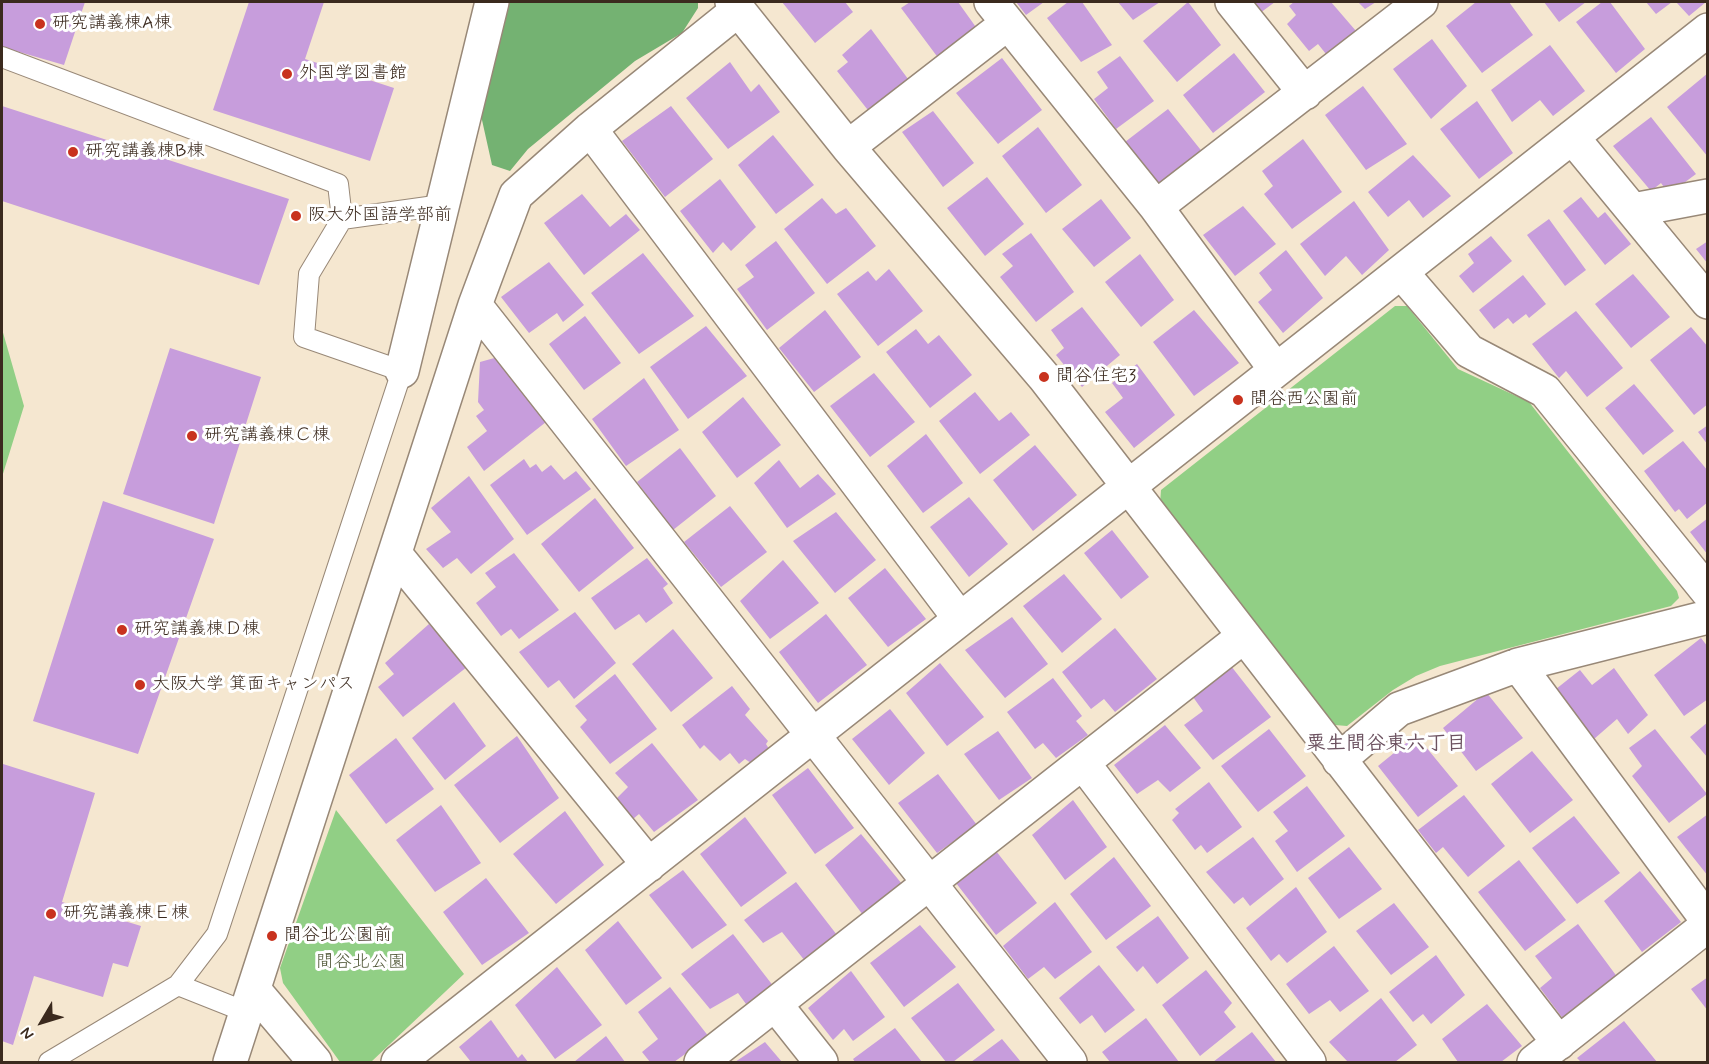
<!DOCTYPE html>
<html>
<head>
<meta charset="utf-8">
<style>
	body { margin:0 }
	#map { position:relative; width:1709px; height:1064px; overflow:hidden; background:#f5e7d0; font-family:Mynerve,sans-serif }
	canvas { display:block }
	.frame { position:absolute; inset:0; border:3px solid #3b2a1e; pointer-events:none }
	.north { position:absolute; left:12px; top:992px; width:60px; height:60px; -webkit-text-stroke:4px #fff; paint-order:stroke; rotate:232deg; font-size:16px; font-weight:700; line-height:24px; text-align:center; color:#3b2a1e }
	.north::after { content:''; display:block; margin:auto; width:21px; height:27px; background:#3b2a1e; clip-path:polygon(50% 0,100% 100%,50% 72%,0 100%) }
</style>
</head>
<body>
<div id="map">
<canvas width="1709" height="1064"></canvas>
<div class="frame"></div>
<div class="north">N</div>
</div>
<script>
const ctx = document.querySelector('canvas').getContext('2d');
ctx.lineJoin = 'round';
function paint(path, color) { ctx.fillStyle = color; ctx.fill(path, 'evenodd'); }
const shape = rows => new Path2D(rows.map(r => 'M' + r).join(''));
function stroke(path, color, width, dash) { ctx.strokeStyle = color; ctx.lineWidth = width; ctx.lineCap = dash ? 'butt' : 'round'; ctx.setLineDash(dash || []); ctx.stroke(path); }
function drawText(font, color, halo, rows, align = 'center') {
  ctx.font = font + ' Mynerve,"Klee One",sans-serif'; ctx.lineWidth = 6; ctx.setLineDash([]); ctx.textBaseline = 'middle'; ctx.strokeStyle = halo; ctx.fillStyle = color; for (const [text, x, y, turn = 0] of rows) {
    ctx.save(); ctx.translate(x, y); ctx.rotate((+turn || 0) * Math.PI / 180); ctx.textAlign = isNaN(turn) ? turn : align; if (halo) ctx.strokeText(text, 0, 0); ctx.fillText(text, 0, 0); ctx.restore();
  }
}
paint(shape([
	[1395,306,1407,306,1458,369,1529,402,1677,591,1679,598,1671,606,1440,666,1416,676,1393,690,1347,726,1335,725,1160,504,1161,490],
	[2,329,24,406,2,477],
	[336,810,464,974,371,1062,340,1062,283,983,280,968]
]), '#91cf85');
paint(shape([
	[503,2,698,2,698,8,682,33,635,61,528,149,510,171,492,165,476,93]
]), '#74b272');
paint(shape([
	[2,2,85,2,64,65,2,47],
	[249,2,324,2,305,59,394,88,370,161,213,110],
	[782,2,845,2,853,12,815,43],
	[910,2,958,2,978,30,939,59,901,8],
	[1016,2,1044,2,1026,15],
	[1068,2,1082,2,1112,45,1081,62,1047,18],
	[1118,2,1160,2,1133,20],
	[1188,2,1221,45,1177,82,1143,41],
	[1251,2,1275,2,1260,13],
	[1294,2,1331,2,1356,31,1326,54,1318,44,1309,51,1287,24,1296,15,1289,6],
	[1358,2,1376,2,1365,9],
	[1476,2,1509,2,1533,35,1482,73,1446,26],
	[1544,2,1586,2,1559,22],
	[1602,2,1610,2,1645,49,1616,73,1576,22],
	[1646,2,1672,2,1656,14],
	[1676,2,1706,2,1689,16],
	[871,29,911,83,871,114,837,71,848,62,842,55],
	[1432,39,1467,86,1431,119,1393,69],
	[1550,45,1585,91,1553,116,1540,100,1512,122,1491,90],
	[1234,53,1265,92,1213,133,1183,95],
	[1120,56,1154,101,1116,129,1094,99,1108,88,1097,72],
	[1002,58,1042,110,998,144,956,93],
	[730,62,751,92,759,84,780,112,728,149,686,98],
	[1708,73,1708,157,1667,107],
	[1363,86,1407,144,1366,170,1325,115],
	[1477,101,1513,153,1479,179,1440,129],
	[2,106,289,199,259,285,2,201],
	[671,106,713,159,665,197,622,141],
	[1168,109,1204,154,1159,185,1125,142],
	[933,111,974,163,943,187,902,132],
	[1651,117,1696,174,1669,194,1661,183,1651,191,1613,146],
	[1038,127,1082,185,1046,213,1002,156],
	[773,135,814,185,776,214,738,165],
	[1303,139,1342,192,1292,229,1264,194,1273,186,1262,171],
	[1413,155,1451,196,1423,218,1409,200,1388,217,1368,192],
	[987,177,1024,224,985,256,947,208],
	[720,179,756,227,731,251,723,242,713,253,680,211],
	[582,194,610,227,626,214,640,230,584,275,544,223],
	[1581,197,1598,218,1605,212,1631,244,1605,265,1563,211],
	[822,198,836,214,846,208,876,246,827,284,784,229],
	[1101,199,1131,238,1094,267,1062,229],
	[1354,201,1389,250,1362,275,1346,256,1325,276,1300,244],
	[1243,206,1276,244,1235,276,1203,235],
	[1549,219,1586,270,1565,286,1527,235],
	[1031,233,1074,292,1036,322,1000,277,1013,266,1002,254],
	[1491,236,1512,261,1473,293,1459,276,1474,263,1468,254],
	[776,241,815,293,767,330,737,289,754,277,745,265],
	[1708,241,1708,264,1696,249],
	[1286,250,1323,298,1283,333,1258,302,1272,290,1259,273],
	[643,253,694,316,639,354,591,293],
	[1140,254,1174,300,1141,327,1105,282],
	[549,262,584,305,563,322,557,313,529,333,501,297],
	[889,269,923,311,878,346,837,294,868,271,876,281],
	[1633,274,1670,317,1631,348,1595,304],
	[1523,275,1546,304,1529,318,1526,314,1513,324,1508,318,1494,329,1479,310],
	[1082,307,1120,355,1082,387,1056,355,1064,348,1051,330],
	[825,310,861,357,814,392,779,348],
	[1194,310,1239,363,1194,396,1153,342],
	[1576,311,1623,368,1587,397,1566,371,1559,378,1532,344],
	[585,316,621,363,584,390,549,344],
	[706,326,747,376,688,419,650,367],
	[1691,327,1708,347,1708,404,1694,415,1650,360],
	[916,329,928,344,939,335,972,375,930,408,886,352],
	[170,348,261,377,214,524,123,494],
	[498,357,546,422,484,471,467,447,487,431,476,416,484,410,478,402,480,362],
	[1137,364,1175,415,1134,448,1105,412,1123,398,1112,383],
	[874,373,915,422,870,457,830,406],
	[644,378,679,430,626,466,592,419],
	[1634,384,1674,431,1643,455,1605,408],
	[975,392,999,421,1011,412,1030,435,980,474,939,421],
	[743,397,781,445,737,478,702,432],
	[1708,425,1708,445,1698,432],
	[926,434,963,483,923,513,887,466],
	[1683,441,1708,471,1708,502,1687,519,1679,509,1675,512,1644,471],
	[1035,445,1077,495,1033,531,993,480],
	[680,448,716,496,673,530,637,482],
	[524,459,530,468,536,464,542,472,551,465,564,480,576,471,591,489,527,535,490,485],
	[779,460,800,488,818,474,836,494,787,528,754,483],
	[469,476,514,539,471,574,457,558,443,568,426,549,451,532,431,508],
	[969,497,1008,544,969,577,930,527],
	[595,498,634,548,579,592,541,544],
	[103,501,214,539,138,754,33,721],
	[730,506,767,552,721,587,684,542],
	[836,512,876,560,835,593,793,541],
	[1708,518,1708,555,1690,532],
	[1112,530,1149,577,1121,599,1084,553],
	[514,553,559,610,519,639,511,629,501,636,476,603,496,587,485,573],
	[647,558,668,584,663,588,673,603,646,623,639,614,615,630,591,598],
	[783,560,819,603,770,639,740,601],
	[885,568,926,619,888,647,848,598],
	[1064,574,1102,619,1062,653,1023,606],
	[575,612,616,663,574,699,559,680,548,688,519,652],
	[826,614,867,665,818,703,779,652],
	[1012,617,1048,664,1005,698,965,650],
	[429,624,467,667,403,717,378,687,394,674,385,663],
	[1115,628,1157,679,1115,712,1104,699,1091,709,1062,672],
	[673,629,713,678,671,712,632,664],
	[1701,638,1708,647,1708,699,1684,716,1654,675],
	[940,663,984,717,947,746,906,693],
	[1231,666,1271,717,1213,760,1184,725,1203,711,1193,697],
	[1614,668,1648,715,1628,734,1617,719,1594,739,1556,689,1580,670,1592,685],
	[615,674,657,729,610,764,580,727,587,720,575,706],
	[1053,678,1082,716,1076,721,1088,735,1056,758,1043,743,1035,749,1007,712],
	[732,686,750,709,745,715,768,741,766,744,769,749,751,763,745,759,739,764,730,753,720,761,704,745,700,749,682,725],
	[1486,692,1523,738,1476,771,1443,728],
	[454,702,486,746,445,780,412,738],
	[890,709,925,753,889,785,852,739],
	[1708,722,1708,758,1690,737],
	[1165,725,1201,768,1170,792,1158,780,1137,794,1114,765],
	[1269,729,1306,776,1258,812,1221,766],
	[1655,729,1707,794,1669,823,1632,776,1642,766,1629,748],
	[998,731,1032,778,999,800,964,754],
	[1416,735,1458,786,1418,817,1378,766],
	[517,736,559,798,500,843,454,785],
	[396,738,434,789,386,824,349,775],
	[652,743,698,800,654,832,639,814,633,819,616,799,628,787,615,773],
	[1532,751,1573,800,1530,833,1491,784],
	[3,764,95,793,62,902,141,926,128,967,113,963,103,997,34,976,13,1045,2,1041,2,769],
	[808,768,854,828,815,854,772,795],
	[938,774,977,825,937,853,898,803],
	[1209,782,1242,827,1207,853,1201,845,1195,850,1172,820,1179,813,1175,809],
	[1307,786,1345,836,1297,872,1275,841,1288,831,1273,812],
	[1464,795,1505,846,1468,877,1443,847,1436,853,1418,830],
	[1073,800,1107,847,1065,880,1032,835],
	[441,805,481,863,435,892,396,840],
	[565,811,604,865,556,904,513,854],
	[1708,814,1708,876,1677,837],
	[1574,816,1620,873,1577,904,1532,848],
	[745,817,787,873,741,907,700,854],
	[861,834,902,884,863,915,825,865],
	[1253,837,1284,879,1250,906,1243,897,1234,904,1206,872],
	[1349,847,1382,889,1339,919,1308,878],
	[996,851,1037,903,996,935,956,883],
	[1114,857,1151,906,1106,940,1070,894],
	[1519,860,1566,920,1525,951,1478,892],
	[683,870,727,925,692,949,649,895],
	[1640,871,1681,922,1642,952,1604,901],
	[486,878,529,933,482,965,443,912],
	[796,882,837,935,805,961,782,932,763,943,744,920],
	[1296,887,1327,932,1287,963,1279,954,1271,961,1246,928],
	[1055,902,1092,952,1055,979,1044,967,1028,979,1003,946],
	[1394,903,1429,947,1391,975,1356,931],
	[1158,916,1189,958,1157,984,1143,966,1137,972,1116,947],
	[618,921,662,978,626,1005,585,950],
	[1578,924,1618,978,1564,1020,1540,988,1552,978,1535,956],
	[920,925,956,967,904,1007,870,963],
	[733,934,774,987,746,1004,738,993,710,1009,681,974],
	[1334,946,1369,991,1340,1012,1330,1000,1309,1014,1286,984],
	[1436,955,1465,995,1431,1024,1423,1014,1413,1022,1389,992],
	[1099,965,1135,1010,1105,1033,1092,1015,1080,1024,1059,998],
	[557,967,602,1025,555,1059,515,1005],
	[1206,970,1232,1003,1224,1012,1236,1027,1200,1056,1162,1005],
	[851,971,885,1017,853,1041,844,1029,833,1040,808,1008],
	[1708,977,1708,1011,1691,989],
	[958,983,995,1030,953,1062,946,1062,911,1018],
	[670,987,709,1037,674,1062,650,1062,642,1052,658,1039,638,1012],
	[1381,998,1417,1045,1395,1062,1348,1062,1329,1042],
	[1487,1004,1522,1046,1501,1062,1472,1061,1458,1062,1442,1039],
	[1146,1018,1179,1062,1110,1062,1102,1052],
	[491,1020,518,1058,522,1054,528,1062,471,1062,459,1047],
	[1624,1021,1657,1062,1581,1062,1577,1058],
	[895,1028,922,1062,855,1062,853,1059],
	[1252,1032,1276,1062,1213,1062],
	[606,1036,625,1062,574,1062],
	[1002,1039,1021,1062,971,1062],
	[765,1042,782,1062,735,1062]
]), '#c79ddc');
const service = shape([
	[2,57,338,184,342,219],
	[178,985,246,1012],
	[49,1062,178,985,217,934,402,371,304,337,309,274,342,219,442,205]
]);
const minor = shape([
	[732,2,848,147,1044,377,1559,1043],
	[991,2,1156,207,1276,370],
	[1232,2,1305,93],
	[590,129,960,619],
	[1572,137,1708,302],
	[848,147,1008,23],
	[1156,207,1421,2],
	[1633,210,1708,196],
	[1401,272,1469,351,1545,391,1708,592],
	[475,305,1070,1062],
	[402,371,492,2],
	[395,554,649,865],
	[1708,617,1518,665,1708,921],
	[1339,760,1399,709,1518,665],
	[1083,763,1309,1062],
	[254,990,315,1062],
	[775,1004,821,1062],
	[230,1062,475,305,516,195,590,129,738,10],
	[398,1062,1708,30],
	[701,1062,1244,636],
	[1534,1062,1708,925]
]);
stroke(service, '#988877', 22);
stroke(minor, '#988877', 36);
stroke(service, '#fff', 20);
stroke(minor, '#fff', 33);
for (const [x, y, r, color] of [
	[40,24,6,"#c8321e"],
	[287,74,6,"#c8321e"],
	[73,152,6,"#c8321e"],
	[296,216,6,"#c8321e"],
	[1044,377,6,"#c8321e"],
	[1238,400,6,"#c8321e"],
	[192,436,6,"#c8321e"],
	[122,630,6,"#c8321e"],
	[140,685,6,"#c8321e"],
	[51,914,6,"#c8321e"],
	[272,936,6,"#c8321e"]
]) { const dot = new Path2D(); dot.arc(x, y, r, 0, 2 * Math.PI); ctx.fillStyle = color; ctx.fill(dot); stroke(dot, '#fff', 2); }
drawText('18px', '#3b2a1e', '#fff', [
	["研究講義棟A棟",52,24],
	["外国学図書館",299,74],
	["研究講義棟B棟",85,152],
	["阪大外国語学部前",308,216],
	["間谷住宅3",1056,377],
	["間谷西公園前",1250,400],
	["研究講義棟Ｃ棟",204,436],
	["研究講義棟Ｄ棟",134,630],
	["大阪大学 箕面キャンパス",152,685],
	["研究講義棟Ｅ棟",63,914],
	["間谷北公園前",284,936]
], 'left');
drawText('18px', '#555c3d', '#fff', [
	["間谷北公園",361,963]
]);
drawText('bold 20px', '#6c5260', '#fff', [
	["粟生間谷東六丁目",1386,745]
]);
</script>
</body>
</html>
